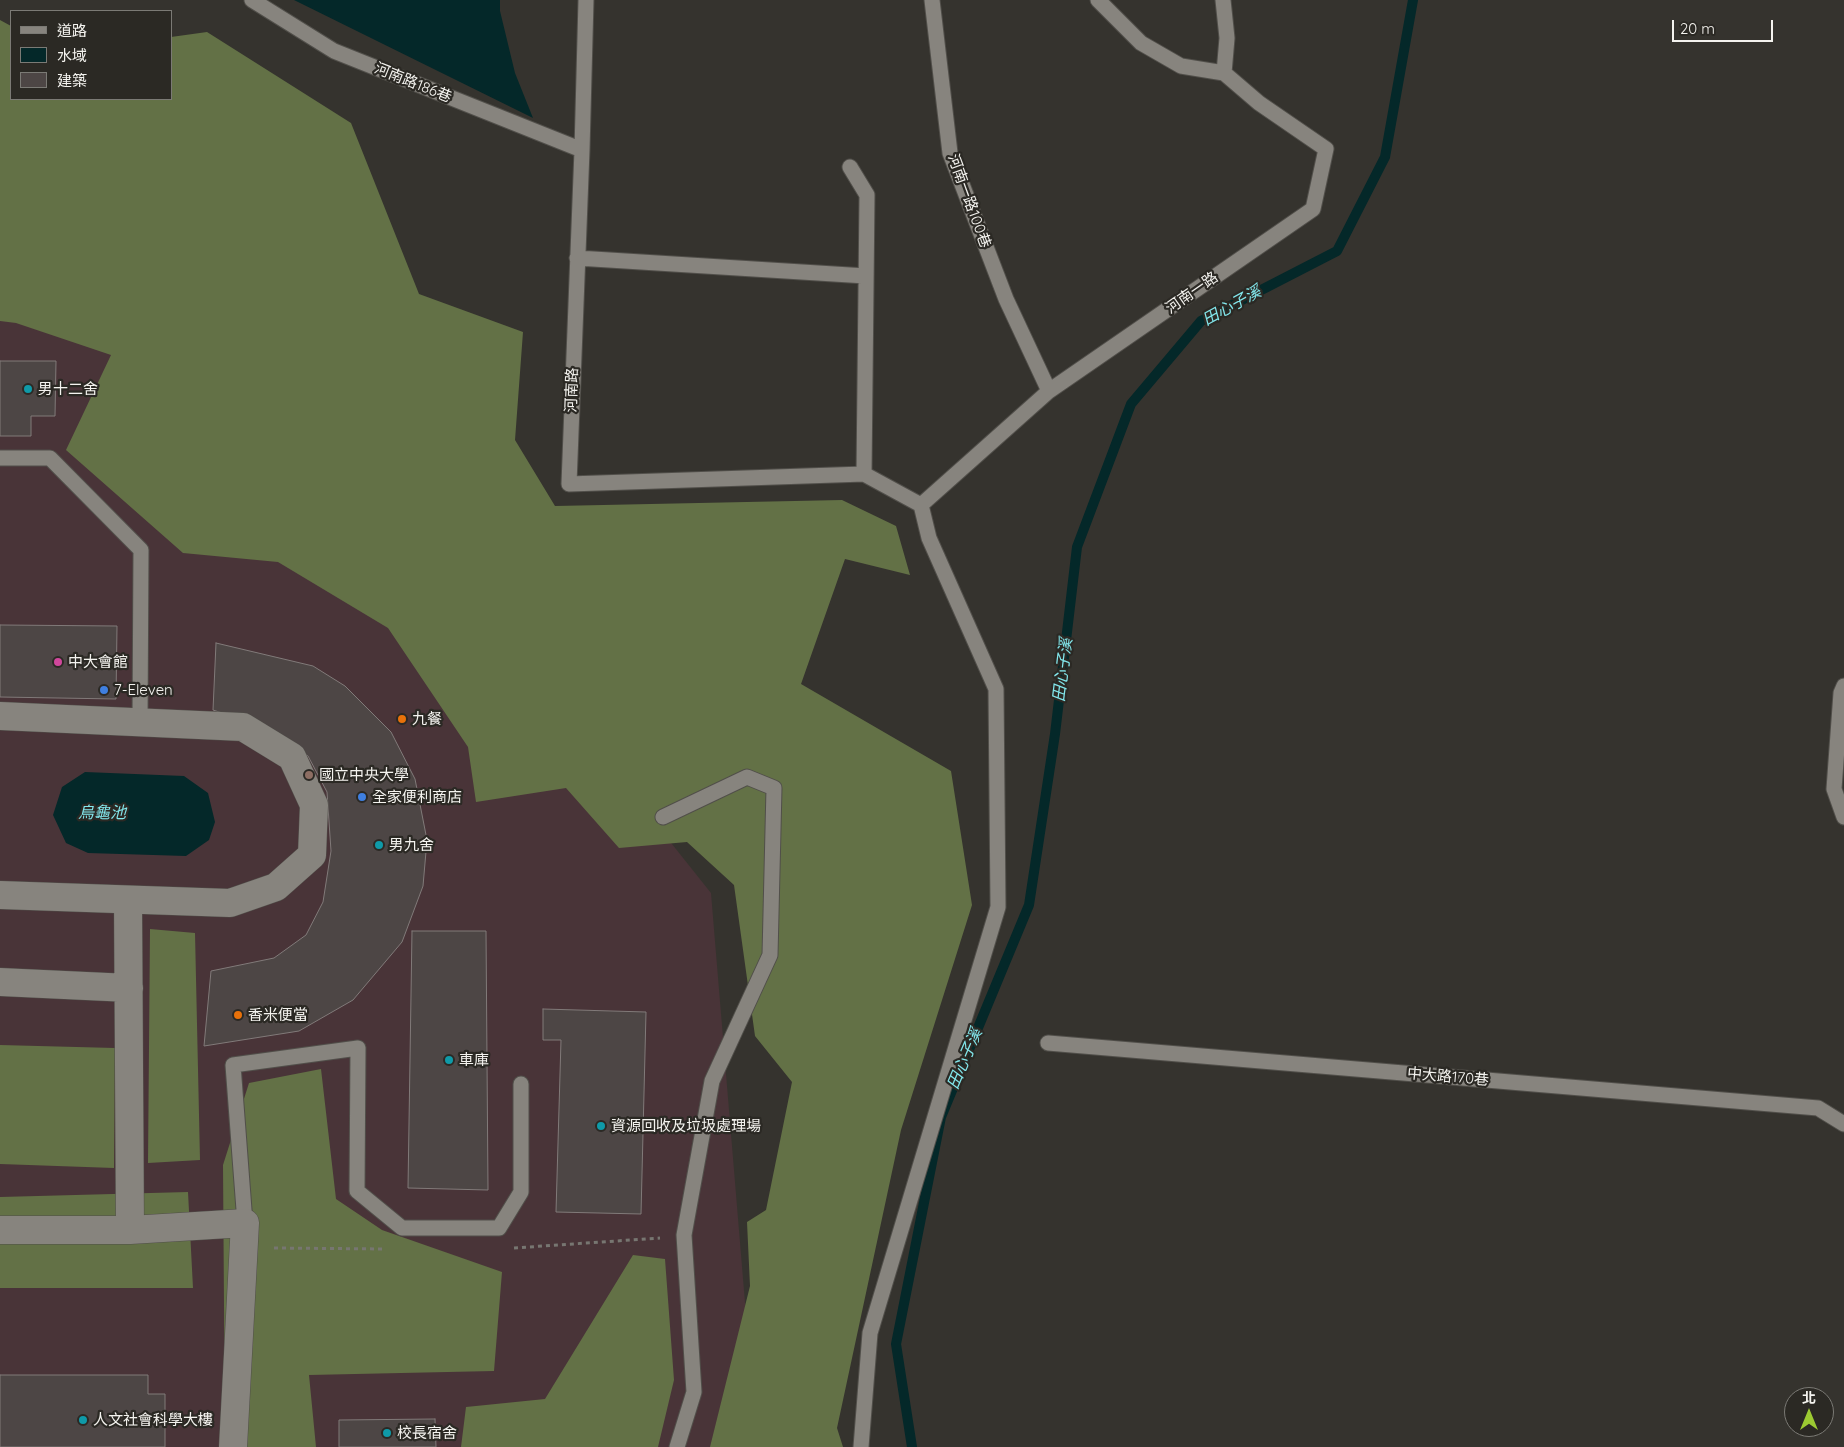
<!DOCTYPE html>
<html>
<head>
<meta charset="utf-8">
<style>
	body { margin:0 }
	#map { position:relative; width:1844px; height:1447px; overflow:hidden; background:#35332e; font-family:Quicksand,"Noto Sans TC",sans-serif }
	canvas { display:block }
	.legend { position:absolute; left:10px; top:10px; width:162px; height:90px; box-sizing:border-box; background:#2b2924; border:1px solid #7b7a75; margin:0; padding:6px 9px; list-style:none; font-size:15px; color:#f4f3ef }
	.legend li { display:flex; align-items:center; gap:10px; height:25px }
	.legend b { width:25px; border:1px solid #7b7a75 }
	.north { position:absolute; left:1784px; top:1387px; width:50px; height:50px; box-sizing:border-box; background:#2b2924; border:1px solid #7b7a75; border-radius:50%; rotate:0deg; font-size:14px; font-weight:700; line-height:20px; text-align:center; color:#f4f3ef }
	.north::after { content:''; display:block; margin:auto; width:18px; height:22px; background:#9cca32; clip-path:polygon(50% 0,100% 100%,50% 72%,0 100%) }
	.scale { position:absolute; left:1672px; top:20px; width:101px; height:22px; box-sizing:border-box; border:2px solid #f4f3ef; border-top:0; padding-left:6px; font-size:15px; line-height:18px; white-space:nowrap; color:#f4f3ef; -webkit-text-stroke:4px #2b2924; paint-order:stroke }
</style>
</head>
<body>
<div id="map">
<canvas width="1844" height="1447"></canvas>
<ul class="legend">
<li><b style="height:6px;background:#87847e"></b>道路</li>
<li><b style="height:14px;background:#042829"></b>水域</li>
<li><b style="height:14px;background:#4d4645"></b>建築</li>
</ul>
<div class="north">北</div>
<div class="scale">20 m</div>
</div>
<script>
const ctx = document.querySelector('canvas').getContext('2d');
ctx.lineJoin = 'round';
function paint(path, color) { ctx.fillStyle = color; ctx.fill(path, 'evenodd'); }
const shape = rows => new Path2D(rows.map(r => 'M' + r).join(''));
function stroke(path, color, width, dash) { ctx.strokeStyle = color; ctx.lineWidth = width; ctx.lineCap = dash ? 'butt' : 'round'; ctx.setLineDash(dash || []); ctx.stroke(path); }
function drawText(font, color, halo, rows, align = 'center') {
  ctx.font = font + ' Quicksand,"Noto Sans TC",sans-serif'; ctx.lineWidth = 4.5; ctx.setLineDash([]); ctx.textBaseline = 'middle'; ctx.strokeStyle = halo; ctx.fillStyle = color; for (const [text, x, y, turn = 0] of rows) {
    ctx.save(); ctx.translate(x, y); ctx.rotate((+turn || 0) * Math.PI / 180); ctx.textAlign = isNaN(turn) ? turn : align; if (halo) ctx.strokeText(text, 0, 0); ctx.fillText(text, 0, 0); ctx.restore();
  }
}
paint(shape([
	[0,304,230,361,523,657,711,893,757,1447,0,1447]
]), '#493438');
paint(shape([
	[0,20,11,26,11,99,171,99,171,37,207,32,351,123,419,294,523,332,515,440,555,506,842,500,896,526,910,575,845,559,801,684,951,771,972,905,901,1130,837,1428,843,1447,710,1447,750,1286,747,1222,766,1210,792,1082,755,1036,734,885,687,842,619,848,566,788,476,802,468,747,388,628,278,562,183,553,66,450,111,355,16,323,0,321],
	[150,929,195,933,200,1160,148,1163],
	[0,1045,115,1048,114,1168,0,1164],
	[321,1069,336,1199,382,1230,502,1272,494,1371,309,1375,316,1447,225,1447,223,1165,249,1083],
	[188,1192,193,1288,0,1288,0,1197],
	[633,1255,665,1259,674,1380,658,1447,461,1447,466,1407,545,1399]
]), '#637146');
paint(shape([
	[294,0,500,0,500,11,515,73,533,118],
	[85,772,184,776,208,793,215,822,209,840,186,856,88,853,66,843,53,815,62,787]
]), '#042829');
stroke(shape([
	[912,1447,896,1344,941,1117,1029,905,1055,734,1077,547,1131,404,1201,321,1337,251,1385,157,1413,0]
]), '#042829', 10);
const building = shape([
	[0,361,56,361,55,416,31,416,31,436,0,436,0,361],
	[0,625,117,626,116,699,0,697,0,625],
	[216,643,313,666,345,686,391,732,415,779,427,840,423,886,402,942,353,1000,299,1031,204,1046,211,971,274,958,306,935,323,902,331,851,327,792,308,756,265,727,213,710,216,643],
	[412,931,486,931,488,1190,408,1188,412,931],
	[543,1009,646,1012,641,1214,556,1212,561,1040,543,1040,543,1009],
	[0,1375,148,1375,148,1394,165,1394,165,1447,0,1447,0,1375],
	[435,1419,436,1447,339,1447,339,1420,435,1419]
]);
paint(building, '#4d4645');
stroke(building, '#817a79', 1);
const lane = shape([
	[252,0,334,51,582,150],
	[586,0,582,150,569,484,864,474],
	[932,0,950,153,1006,299,1049,391],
	[1098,0,1141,43,1181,66,1224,73],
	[850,167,867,195,864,474],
	[577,258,866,276],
	[0,458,50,458,141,550,140,722],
	[864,474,921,505,1049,391,1313,209,1326,149,1259,103,1224,73,1227,38,1223,0],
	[1844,686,1841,693,1834,789,1844,817],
	[663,817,747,777,774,788,770,955,712,1081,684,1235,694,1392,677,1447],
	[1048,1043,1818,1108,1844,1124],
	[245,1223,233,1065,358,1048,357,1191,402,1228,499,1228,521,1192,521,1084],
	[861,1447,870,1333,998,907,996,689,929,538,921,505]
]);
const street = shape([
	[0,716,243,727,292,757,314,805,312,855,276,887,230,903,0,895],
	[128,900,130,1230],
	[0,982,129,988],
	[0,1230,130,1230,245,1223,233,1447]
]);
stroke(lane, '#514f4a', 17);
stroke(street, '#514f4a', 29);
stroke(shape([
	[274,1248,385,1249],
	[514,1248,660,1238]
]), '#777671', 3, [4, 4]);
stroke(lane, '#87847e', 15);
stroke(street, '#87847e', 28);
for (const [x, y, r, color] of [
	[28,389,5,"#0f9aa8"],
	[58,662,5,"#d1479c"],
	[104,690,5,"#3f7fe0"],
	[402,719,5,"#e8710a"],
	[309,775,5,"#8d6e63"],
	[362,797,5,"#3f7fe0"],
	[379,845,5,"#0f9aa8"],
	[238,1015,5,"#e8710a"],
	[449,1060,5,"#0f9aa8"],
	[601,1126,5,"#0f9aa8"],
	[83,1420,5,"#0f9aa8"],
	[387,1433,5,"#0f9aa8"]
]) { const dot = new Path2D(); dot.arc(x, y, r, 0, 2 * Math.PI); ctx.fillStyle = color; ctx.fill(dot); stroke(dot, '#2b2924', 2); }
drawText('15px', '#f4f3ef', '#2b2924', [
	["河南路186巷",413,83,22],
	["河南一路100巷",969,201,70],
	["河南一路",1192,293,-35],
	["河南路",572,390,-88],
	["中大路170巷",1448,1077,5]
]);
drawText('15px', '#f4f3ef', '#2b2924', [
	["男十二舍",38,389],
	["中大會館",68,662],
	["7-Eleven",114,690],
	["九餐",412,719],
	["國立中央大學",319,775],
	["全家便利商店",372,797],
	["男九舍",389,845],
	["香米便當",248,1015],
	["車庫",459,1060],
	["資源回收及垃圾處理場",611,1126],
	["人文社會科學大樓",93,1420],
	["校長宿舍",397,1433]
], 'left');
drawText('italic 16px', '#83e8ed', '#2b2924', [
	["田心子溪",1232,306,-29],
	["田心子溪",1063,670,-83],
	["烏龜池",102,813],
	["田心子溪",965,1059,-67]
]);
</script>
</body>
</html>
